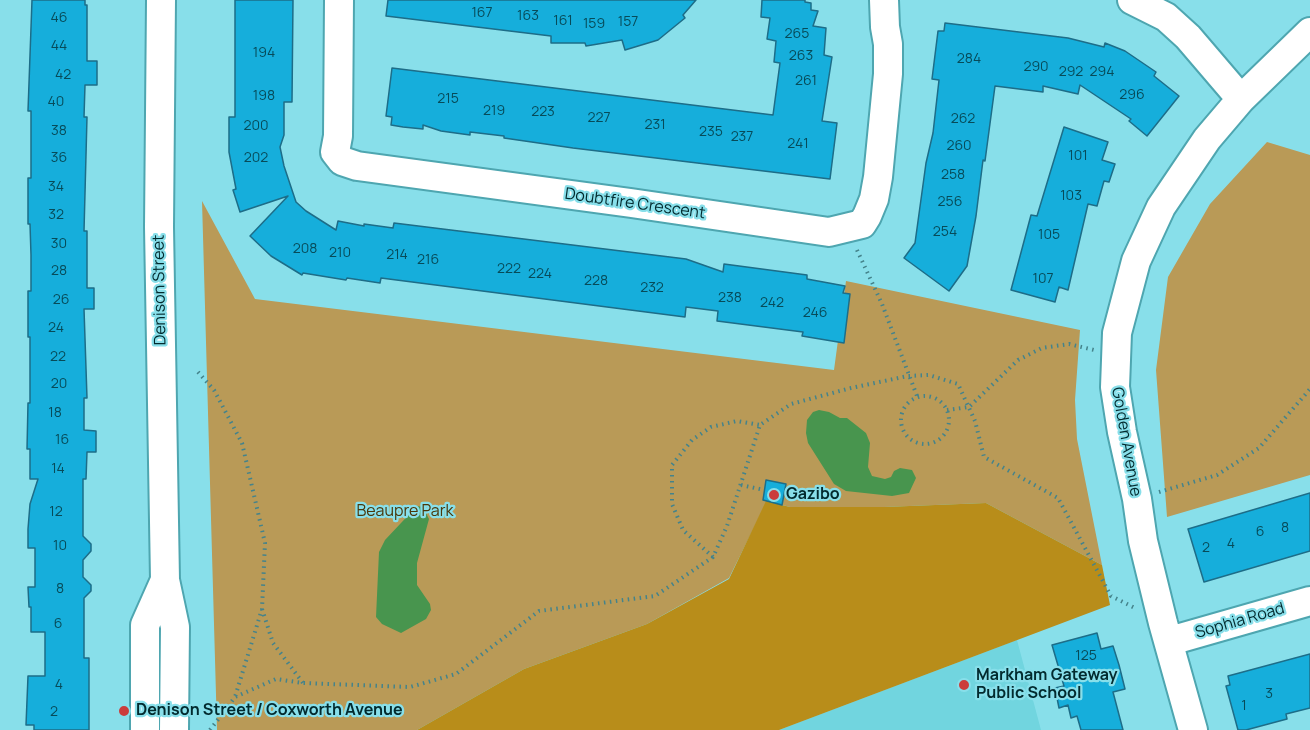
<!DOCTYPE html>
<html>
<head>
<meta charset="utf-8">
<style>
	body { margin:0 }
	canvas { display:block; background:#88dfea }
</style>
</head>
<body>
<canvas width="1310" height="730"></canvas>
<script>
const ctx = document.querySelector('canvas').getContext('2d');
ctx.lineJoin = 'round';
function paint(path, color) { ctx.fillStyle = color; ctx.fill(path, 'evenodd'); }
const shape = rows => new Path2D(rows.map(r => 'M' + r).join(''));
function stroke(path, color, width, dash) { ctx.strokeStyle = color; ctx.lineWidth = width; ctx.lineCap = dash ? 'butt' : 'round'; ctx.setLineDash(dash || []); ctx.stroke(path); }
function drawText(font, color, halo, rows, align = 'center') {
  ctx.font = font + ' Manrope,sans-serif'; ctx.lineWidth = 4.5; ctx.setLineDash([]); ctx.textBaseline = 'middle'; ctx.strokeStyle = halo; ctx.fillStyle = color; for (const [text, x, y, turn = 0] of rows) {
    ctx.save(); ctx.translate(x, y); ctx.rotate((+turn || 0) * Math.PI / 180); ctx.textAlign = isNaN(turn) ? turn : align; if (halo) ctx.strokeText(text, 0, 0); ctx.fillText(text, 0, 0); ctx.restore();
  }
}
paint(shape([
	[1017,640,1041,730,779,730]
]), '#71d5df');
paint(shape([
	[1267,142,1310,155,1310,475,1167,517,1156,370,1168,277,1210,204],
	[202,201,255,299,834,370,846,281,1080,330,1075,400,1077,439,1102,565,986,503,884,507,790,507,767,501,729,578,647,624,524,669,417,730,217,730]
]), '#b99a57');
paint(shape([
	[766,501,790,507,884,507,986,503,1102,565,1110,605,779,730,417,730,524,669,647,624,729,579]
]), '#b88d1a');
paint(shape([
	[819,410,829,412,840,418,847,418,866,433,870,443,868,467,872,476,885,479,891,477,894,471,900,468,912,470,916,478,909,493,892,496,846,491,834,484,808,443,806,433,807,420,813,412],
	[417,506,423,507,429,519,417,563,417,585,430,604,431,610,426,619,401,633,382,624,376,617,379,552,385,540]
]), '#48954e');
const building = shape([
	[32,0,85,0,85,5,87,5,87,61,97,61,97,85,85,85,84,117,87,117,84,231,87,231,87,288,94,288,94,309,84,309,87,398,84,398,84,430,96,431,96,452,87,452,86,479,83,479,83,536,91,544,91,551,83,560,83,577,91,585,91,591,84,598,84,658,89,658,89,730,34,730,34,725,26,725,28,676,45,676,45,632,31,632,31,607,29,607,28,587,35,587,35,548,28,548,28,529,30,504,38,479,30,479,30,449,27,449,28,403,30,403,30,337,28,337,28,291,31,291,31,255,30,224,28,224,28,178,31,178,31,111,28,111,32,0],
	[235,0,293,0,292,102,284,102,284,135,280,147,284,166,296,202,306,211,336,230,338,221,364,226,364,224,393,228,394,223,686,259,723,272,724,264,807,275,807,279,845,286,843,293,850,294,844,343,802,336,803,332,717,321,718,311,686,307,685,317,381,278,380,283,347,278,346,280,303,273,302,275,271,256,250,236,288,196,240,212,233,190,236,189,229,152,229,117,235,117,235,0],
	[388,0,696,0,683,15,685,18,658,40,625,50,622,40,586,46,585,43,551,43,551,36,386,16,388,0],
	[762,0,805,0,805,2,811,3,811,10,818,11,813,26,826,28,824,55,832,57,822,121,837,123,830,179,573,148,504,138,504,136,470,132,470,135,441,131,423,125,423,129,403,127,391,125,392,117,386,116,392,68,773,115,780,63,774,62,776,41,767,39,770,18,761,17,762,0],
	[945,23,1068,38,1104,47,1105,43,1125,51,1156,72,1154,76,1179,96,1147,136,1129,121,1131,119,1080,85,1078,94,1043,86,1043,92,995,86,985,161,983,160,976,216,967,266,949,291,904,258,915,243,926,163,933,133,939,80,932,79,938,31,944,31,945,23],
	[1064,127,1108,142,1102,160,1115,164,1109,182,1104,181,1097,206,1088,204,1068,290,1059,287,1055,302,1011,290,1031,215,1037,216,1064,127],
	[766,480,786,484,782,505,763,500,766,480],
	[1310,493,1310,551,1204,582,1188,529,1310,493],
	[1097,633,1101,649,1113,646,1119,665,1125,689,1113,692,1123,730,1081,730,1077,716,1071,718,1068,705,1059,708,1055,688,1064,686,1052,645,1097,633],
	[1310,654,1310,708,1286,714,1287,719,1246,730,1238,730,1226,686,1230,685,1228,676,1310,654]
]);
paint(building, '#16aedb');
stroke(building, '#1d6d88', 1.5);
const minor = shape([
	[161,0,159,227,165,580,175,627,174,730],
	[339,0,338,136,335,152,342,161,357,166,631,203,829,232,862,224,867,216,874,199,878,177,888,74,888,44,885,27,884,0],
	[1132,0,1166,17,1188,37,1241,99],
	[1170,641,1310,601],
	[145,730,145,625,165,580],
	[1193,730,1163,623,1143,541,1137,499,1122,432,1115,387,1117,333,1136,261,1161,207,1207,139,1241,99,1310,32]
]);
stroke(minor, '#4ea6b0', 32);
stroke(shape([
	[857,250,882,304,917,396],
	[198,372,214,390,242,443,265,543,262,609,235,697],
	'901 420a24 24 0 1 1 48 0a24 24 0 1 1-48 0Z',
	[947,410,969,407,1018,360,1042,348,1069,344,1094,350],
	[741,485,764,490],
	[1159,492,1217,475,1259,448,1310,389],
	[713,557,683,530,672,504,672,465,692,440,711,427,737,421,760,425],
	[262,609,273,643,303,683],
	[210,730,235,697,276,679,303,683,410,687,456,674,539,611,655,596,713,557,727,526,760,425,791,404,851,388,908,376,929,375,958,384,975,421,984,457,1058,498,1111,596,1135,608]
]), '#44838b', 4, [1.5, 4.5]);
stroke(minor, '#fff', 28);
for (const [x, y, r, color] of [
	[774,495,6,"#cb3c3b"],
	[964,685,6,"#cb3c3b"],
	[124,711,6,"#cb3c3b"]
]) { const dot = new Path2D(); dot.arc(x, y, r, 0, 2 * Math.PI); ctx.fillStyle = color; ctx.fill(dot); stroke(dot, '#88dfea', 2); }
drawText('14px', '#074b59', null, [
	["167",482,13],
	["163",528,16],
	["46",59,18],
	["161",563,21],
	["157",628,22],
	["159",594,24],
	["265",797,34],
	["44",59,46],
	["194",264,53],
	["263",801,56],
	["284",969,59],
	["290",1036,67],
	["292",1071,72],
	["294",1102,72],
	["42",63,75],
	["261",806,81],
	["296",1132,95],
	["198",264,96],
	["215",448,99],
	["40",56,102],
	["219",494,111],
	["223",543,112],
	["227",599,118],
	["262",963,119],
	["231",655,125],
	["200",256,126],
	["38",59,131],
	["235",711,132],
	["237",742,137],
	["241",798,144],
	["260",959,146],
	["101",1078,156],
	["36",59,158],
	["202",256,158],
	["258",953,175],
	["34",56,187],
	["103",1071,196],
	["256",950,202],
	["32",56,215],
	["254",945,232],
	["105",1049,235],
	["30",59,244],
	["208",305,249],
	["210",340,253],
	["214",397,255],
	["216",428,260],
	["222",509,269],
	["28",59,271],
	["224",540,274],
	["107",1043,279],
	["228",596,281],
	["232",652,288],
	["238",730,298],
	["26",61,300],
	["242",772,303],
	["246",815,313],
	["24",56,328],
	["22",58,357],
	["20",59,384],
	["18",55,413],
	["16",62,440],
	["14",58,469],
	["12",56,512],
	["8",1285,528],
	["6",1260,532],
	["4",1231,544],
	["10",60,546],
	["2",1206,548],
	["8",60,589],
	["6",58,624],
	["125",1086,656],
	["4",59,685],
	["3",1269,694],
	["1",1244,706],
	["2",54,712]
]);
drawText('16px', '#022a2e', '#88dfea', [
	["Doubtfire Crescent",635,204,8],
	["Denison Street",160,290,-91],
	["Golden Avenue",1126,442,80],
	["Sophia Road",1240,621,-16]
]);
drawText('bold 16px', '#022a2e', '#88dfea', [
	["Gazibo",786,495],
	["Markham Gateway",976,676],
	["Public School",976,694],
	["Denison Street / Coxworth Avenue",136,711]
], 'left');
drawText('16px', '#4a380c', '#88dfea', [
	["Beaupre Park",405,512]
]);
</script>
</body>
</html>
